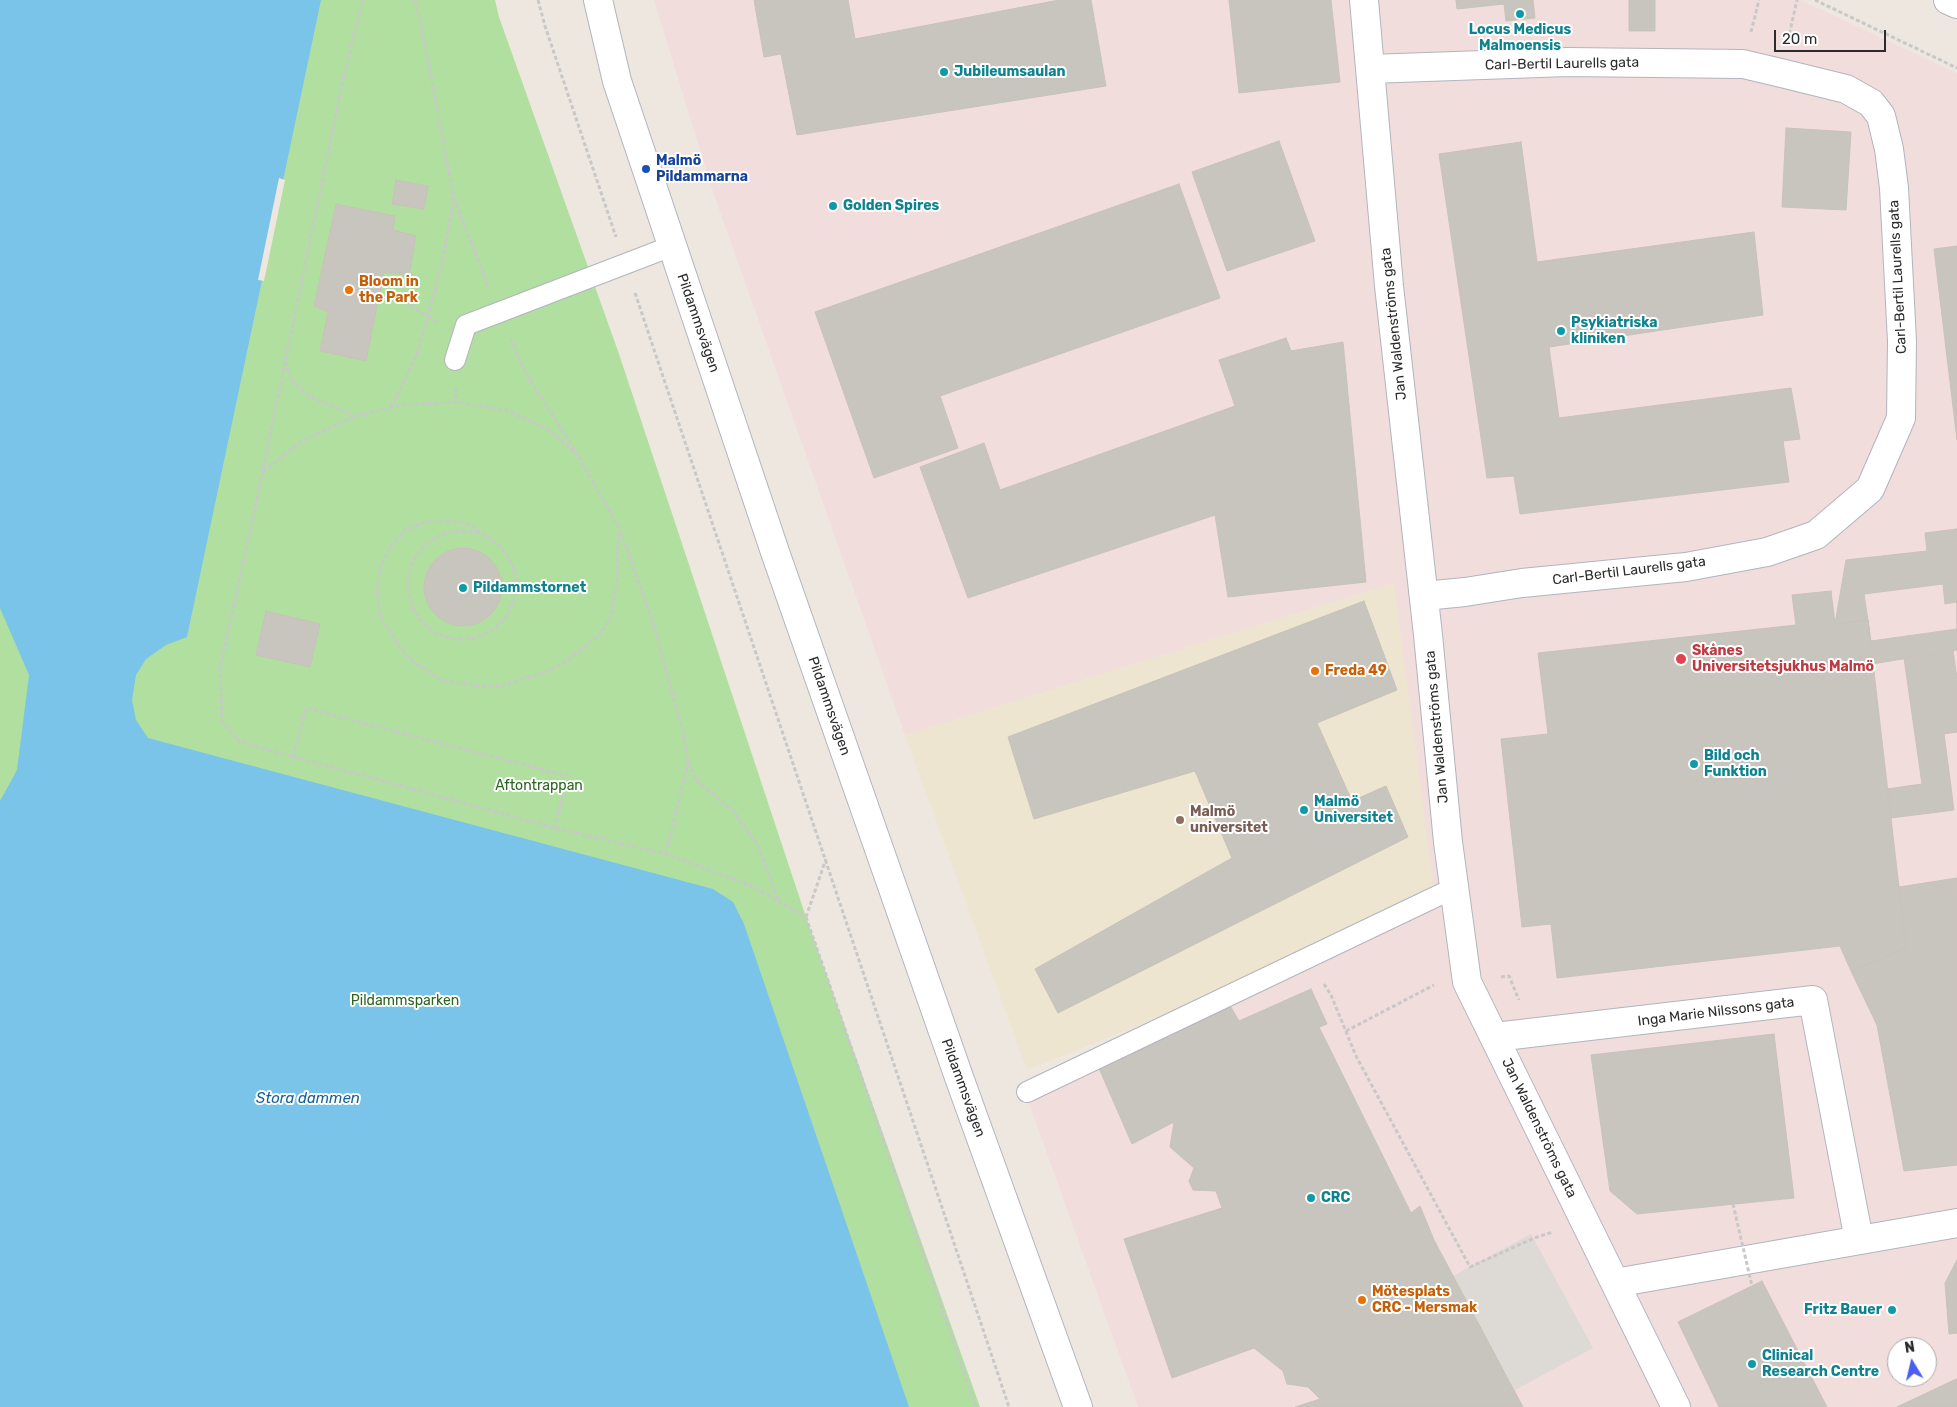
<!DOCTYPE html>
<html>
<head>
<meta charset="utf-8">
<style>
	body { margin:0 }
	#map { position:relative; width:1957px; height:1407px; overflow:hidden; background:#ede7df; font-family:Rubik,sans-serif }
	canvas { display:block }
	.north { position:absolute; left:1887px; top:1337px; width:50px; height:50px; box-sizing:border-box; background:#fff; border:1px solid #ababab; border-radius:50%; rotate:351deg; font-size:14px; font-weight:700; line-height:20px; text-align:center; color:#2c2c2c }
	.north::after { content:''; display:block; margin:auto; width:18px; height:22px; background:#4a5fef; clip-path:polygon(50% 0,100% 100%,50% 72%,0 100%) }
	.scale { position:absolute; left:1774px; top:30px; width:112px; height:22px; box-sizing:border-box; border:2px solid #2c2c2c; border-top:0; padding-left:6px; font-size:15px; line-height:18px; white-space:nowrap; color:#2c2c2c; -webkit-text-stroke:4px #fff; paint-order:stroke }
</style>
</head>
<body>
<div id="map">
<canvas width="1957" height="1407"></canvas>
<div class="north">N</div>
<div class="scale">20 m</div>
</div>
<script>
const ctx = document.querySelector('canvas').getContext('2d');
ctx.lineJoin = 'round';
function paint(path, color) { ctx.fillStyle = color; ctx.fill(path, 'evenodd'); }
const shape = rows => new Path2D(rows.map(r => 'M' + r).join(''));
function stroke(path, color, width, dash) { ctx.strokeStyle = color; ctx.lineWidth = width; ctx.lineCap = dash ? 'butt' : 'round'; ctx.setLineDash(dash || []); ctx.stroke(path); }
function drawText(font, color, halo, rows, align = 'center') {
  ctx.font = font + ' Rubik,sans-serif'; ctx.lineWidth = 4; ctx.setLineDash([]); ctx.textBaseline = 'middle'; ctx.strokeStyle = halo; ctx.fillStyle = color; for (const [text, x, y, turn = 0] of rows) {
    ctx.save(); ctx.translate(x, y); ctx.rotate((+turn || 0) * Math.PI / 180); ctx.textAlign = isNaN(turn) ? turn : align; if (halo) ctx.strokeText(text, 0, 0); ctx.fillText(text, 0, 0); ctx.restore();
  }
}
paint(shape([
	[1394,583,1436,906,1027,1070,905,735]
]), '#ede5d0');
paint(shape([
	[654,0,1800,0,1957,73,1957,1407,1138,1407,1027,1098,1436,906,1394,583,905,735,711,186],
	[1897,1347,1927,1347,1927,1377,1897,1377]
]), '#f2dddd');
paint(shape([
	[0,0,495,0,499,17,619,354,806,917,980,1407,0,1407]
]), '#b1df9f');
paint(shape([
	[1531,1234,1593,1348,1515,1390,1453,1276]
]), '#dddad6');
paint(shape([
	[0,0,321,0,187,637,166,645,146,659,136,675,132,700,136,720,148,738,713,889,733,902,744,924,909,1407,0,1407,0,801,17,770,29,675,0,608]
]), '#79c4e8');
paint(shape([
	[279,178,285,180,264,281,258,280]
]), '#ede7df');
const building = shape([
	[754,0,848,0,855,39,1059,0,1091,0,1106,86,797,135,781,54,764,57,754,0],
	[1229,0,1331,0,1340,82,1239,93,1229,0],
	[1456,0,1533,0,1535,18,1506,21,1504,4,1457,9,1456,0],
	[1629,0,1655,0,1655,31,1629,31,1629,0],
	[1786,128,1851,132,1846,210,1782,207,1786,128],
	[1279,141,1315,241,1227,271,1192,172,1279,141],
	[1521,142,1537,262,1754,232,1763,315,1549,347,1559,418,1791,388,1800,439,1783,441,1789,482,1520,514,1514,476,1487,478,1439,154,1521,142],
	[396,180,428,186,424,209,392,204,396,180],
	[1179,184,1220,298,940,396,958,448,874,478,815,312,1179,184],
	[336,204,395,216,393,230,416,236,409,275,384,272,366,361,320,351,328,312,314,306,336,204],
	[1957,246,1957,440,1934,249,1957,246],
	[1286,338,1291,351,1343,342,1366,582,1228,597,1215,515,968,598,920,467,984,443,1000,490,1235,406,1219,360,1286,338],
	[1957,529,1957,650,1872,664,1868,620,1835,624,1846,560,1927,551,1925,533,1957,529],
	'424 587a39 39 0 1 1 78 0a39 39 0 1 1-78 0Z',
	[1943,584,1945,604,1957,602,1957,629,1871,641,1864,594,1943,584],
	[1831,591,1835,624,1868,620,1906,948,1851,971,1840,946,1557,978,1551,924,1522,927,1501,739,1548,734,1538,653,1796,625,1792,595,1831,591],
	[1364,601,1397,690,1317,723,1352,801,1386,786,1408,837,1058,1013,1035,969,1232,858,1195,771,1034,819,1008,737,1364,601],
	[266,611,320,624,310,667,256,655,266,611],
	[1953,650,1957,678,1957,732,1944,734,1954,810,1891,818,1887,789,1922,784,1904,658,1953,650],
	[1957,878,1957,1165,1904,1171,1877,1025,1851,971,1906,948,1899,887,1957,878],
	[1311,989,1327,1024,1319,1027,1411,1213,1420,1206,1434,1240,1523,1407,1295,1407,1320,1399,1308,1387,1287,1384,1283,1371,1254,1348,1172,1378,1124,1239,1222,1208,1216,1191,1193,1190,1189,1181,1194,1168,1170,1147,1174,1122,1132,1144,1098,1066,1229,1004,1239,1021,1311,989],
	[1774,1034,1794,1198,1637,1214,1610,1191,1591,1055,1774,1034],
	[1957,1260,1957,1333,1949,1334,1945,1283,1957,1260],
	[1762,1281,1827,1407,1719,1407,1678,1322,1762,1281],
	[1957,1379,1957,1407,1897,1407,1954,1380,1957,1379]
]);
paint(building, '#c8c4be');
stroke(building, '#c8c3b9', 1);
const lane = shape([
	[455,360,466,325,672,246],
	[1027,1092,1454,888]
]);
const street = shape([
	[1364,0,1389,286,1428,635,1448,842,1467,982,1676,1407],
	[1370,69,1568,62,1743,64,1781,73,1846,89,1871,103,1881,116,1889,149,1894,188,1902,341,1901,418,1870,489,1816,535,1767,552,1686,567,1522,583,1465,592,1424,596],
	[1495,1037,1813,1000,1859,1240],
	[1615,1283,1957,1223]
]);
const secondary = shape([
	[598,0,617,81,775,552,960,1080,1078,1407],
	[1948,0,1957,4]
]);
stroke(lane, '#b2b4be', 22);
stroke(street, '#b2b4be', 30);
stroke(secondary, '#b2b4be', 30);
stroke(shape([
	[363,0,344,75,255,509,220,668,222,721,240,742,555,828,666,854,752,886,806,917,976,1407],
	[415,0,421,24,454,199,488,285],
	[538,0,545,26,616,237],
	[1815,0,1957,68],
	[1751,32,1759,0],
	[1788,40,1797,0],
	[389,292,437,322],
	[635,293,1009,1407],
	[511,339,524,370,579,457,620,530,653,623,683,732,688,762,666,854],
	[285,362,293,382,309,396,355,416],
	[456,388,456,402],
	[390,406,394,402,417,354,441,269,454,199],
	[263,472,301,442,355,416,402,405,456,402,506,410,549,430,577,455],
	'408 585a54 54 0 1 1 108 0a54 54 0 1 1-108 0Z',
	[491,539,466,523,431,520,405,530,391,546,380,567,377,590,380,615,399,646,410,659,441,680,479,686,499,686,544,673,564,663,582,649,600,634,610,620,618,574,617,552,620,532],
	[293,757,306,708,567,776,555,828],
	[688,763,697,781,733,811,757,844,779,901],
	[806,917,826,859],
	[1501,977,1509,976,1519,1000],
	[1324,984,1331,995,1356,1056,1470,1267,1534,1238,1553,1232],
	[1346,1031,1434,985]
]), '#c8c8c8', 3, [4, 2.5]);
stroke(lane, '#fff', 20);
stroke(street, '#fff', 28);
stroke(secondary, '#fff', 28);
stroke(shape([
	[1733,1204,1752,1286]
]), '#c8c8c8', 3, [4, 2.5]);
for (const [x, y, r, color] of [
	[1520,14,5,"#0f9aa8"],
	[944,72,5,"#0f9aa8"],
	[646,169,5,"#1a4fb4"],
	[833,206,5,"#0f9aa8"],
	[349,290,5,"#e8710a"],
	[1561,331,5,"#0f9aa8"],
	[463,588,5,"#0f9aa8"],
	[1681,659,6,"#e0444e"],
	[1315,671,5,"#e8710a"],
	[1694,764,5,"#0f9aa8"],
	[1304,810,5,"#0f9aa8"],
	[1180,820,5,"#8d6e63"],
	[1311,1198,5,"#0f9aa8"],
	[1362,1300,5,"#e8710a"],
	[1892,1310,5,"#0f9aa8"],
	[1752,1364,5,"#0f9aa8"]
]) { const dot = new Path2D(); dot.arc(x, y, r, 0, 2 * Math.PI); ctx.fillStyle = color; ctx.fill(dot); stroke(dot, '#fff', 2); }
drawText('bold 14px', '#0d838f', '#fff', [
	["Locus Medicus",1520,30,"center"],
	["Malmoensis",1520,46,"center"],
	["Jubileumsaulan",954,72],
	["Golden Spires",843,206],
	["Psykiatriska",1571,323],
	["kliniken",1571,339],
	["Pildammstornet",473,588],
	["Bild och",1704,756],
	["Funktion",1704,772],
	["Malmö",1314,802],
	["Universitet",1314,818],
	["CRC",1321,1198],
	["Fritz Bauer",1882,1310,"right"],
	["Clinical",1762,1356],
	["Research Centre",1762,1372]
], 'left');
drawText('14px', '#2c2c2c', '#fff', [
	["Carl-Bertil Laurells gata",1562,64,-1],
	["Carl-Bertil Laurells gata",1898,277,-93],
	["Pildammsvägen",698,323,71],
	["Jan Waldenströms gata",1394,324,-96],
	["Carl-Bertil Laurells gata",1629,571,-7],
	["Pildammsvägen",829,706,71],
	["Jan Waldenströms gata",1437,727,-95],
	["Inga Marie Nilssons gata",1716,1012,-7],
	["Pildammsvägen",963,1088,70],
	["Jan Waldenströms gata",1539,1128,64]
]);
drawText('bold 14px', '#164399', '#fff', [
	["Malmö",656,161],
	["Pildammarna",656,177]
], 'left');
drawText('bold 14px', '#c56008', '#fff', [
	["Bloom in",359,282],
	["the Park",359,298],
	["Freda 49",1325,671],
	["Mötesplats",1372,1292],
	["CRC - Mersmak",1372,1308]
], 'left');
drawText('bold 14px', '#be3a42', '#fff', [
	["Skånes",1692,651],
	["Universitetsjukhus Malmö",1692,667]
], 'left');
drawText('14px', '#2a651f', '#fff', [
	["Aftontrappan",539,786],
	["Pildammsparken",405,1001]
]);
drawText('bold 14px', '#785e54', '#fff', [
	["Malmö",1190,812],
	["universitet",1190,828]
], 'left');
drawText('italic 15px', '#166296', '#fff', [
	["Stora dammen",308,1099]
]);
</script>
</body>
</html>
